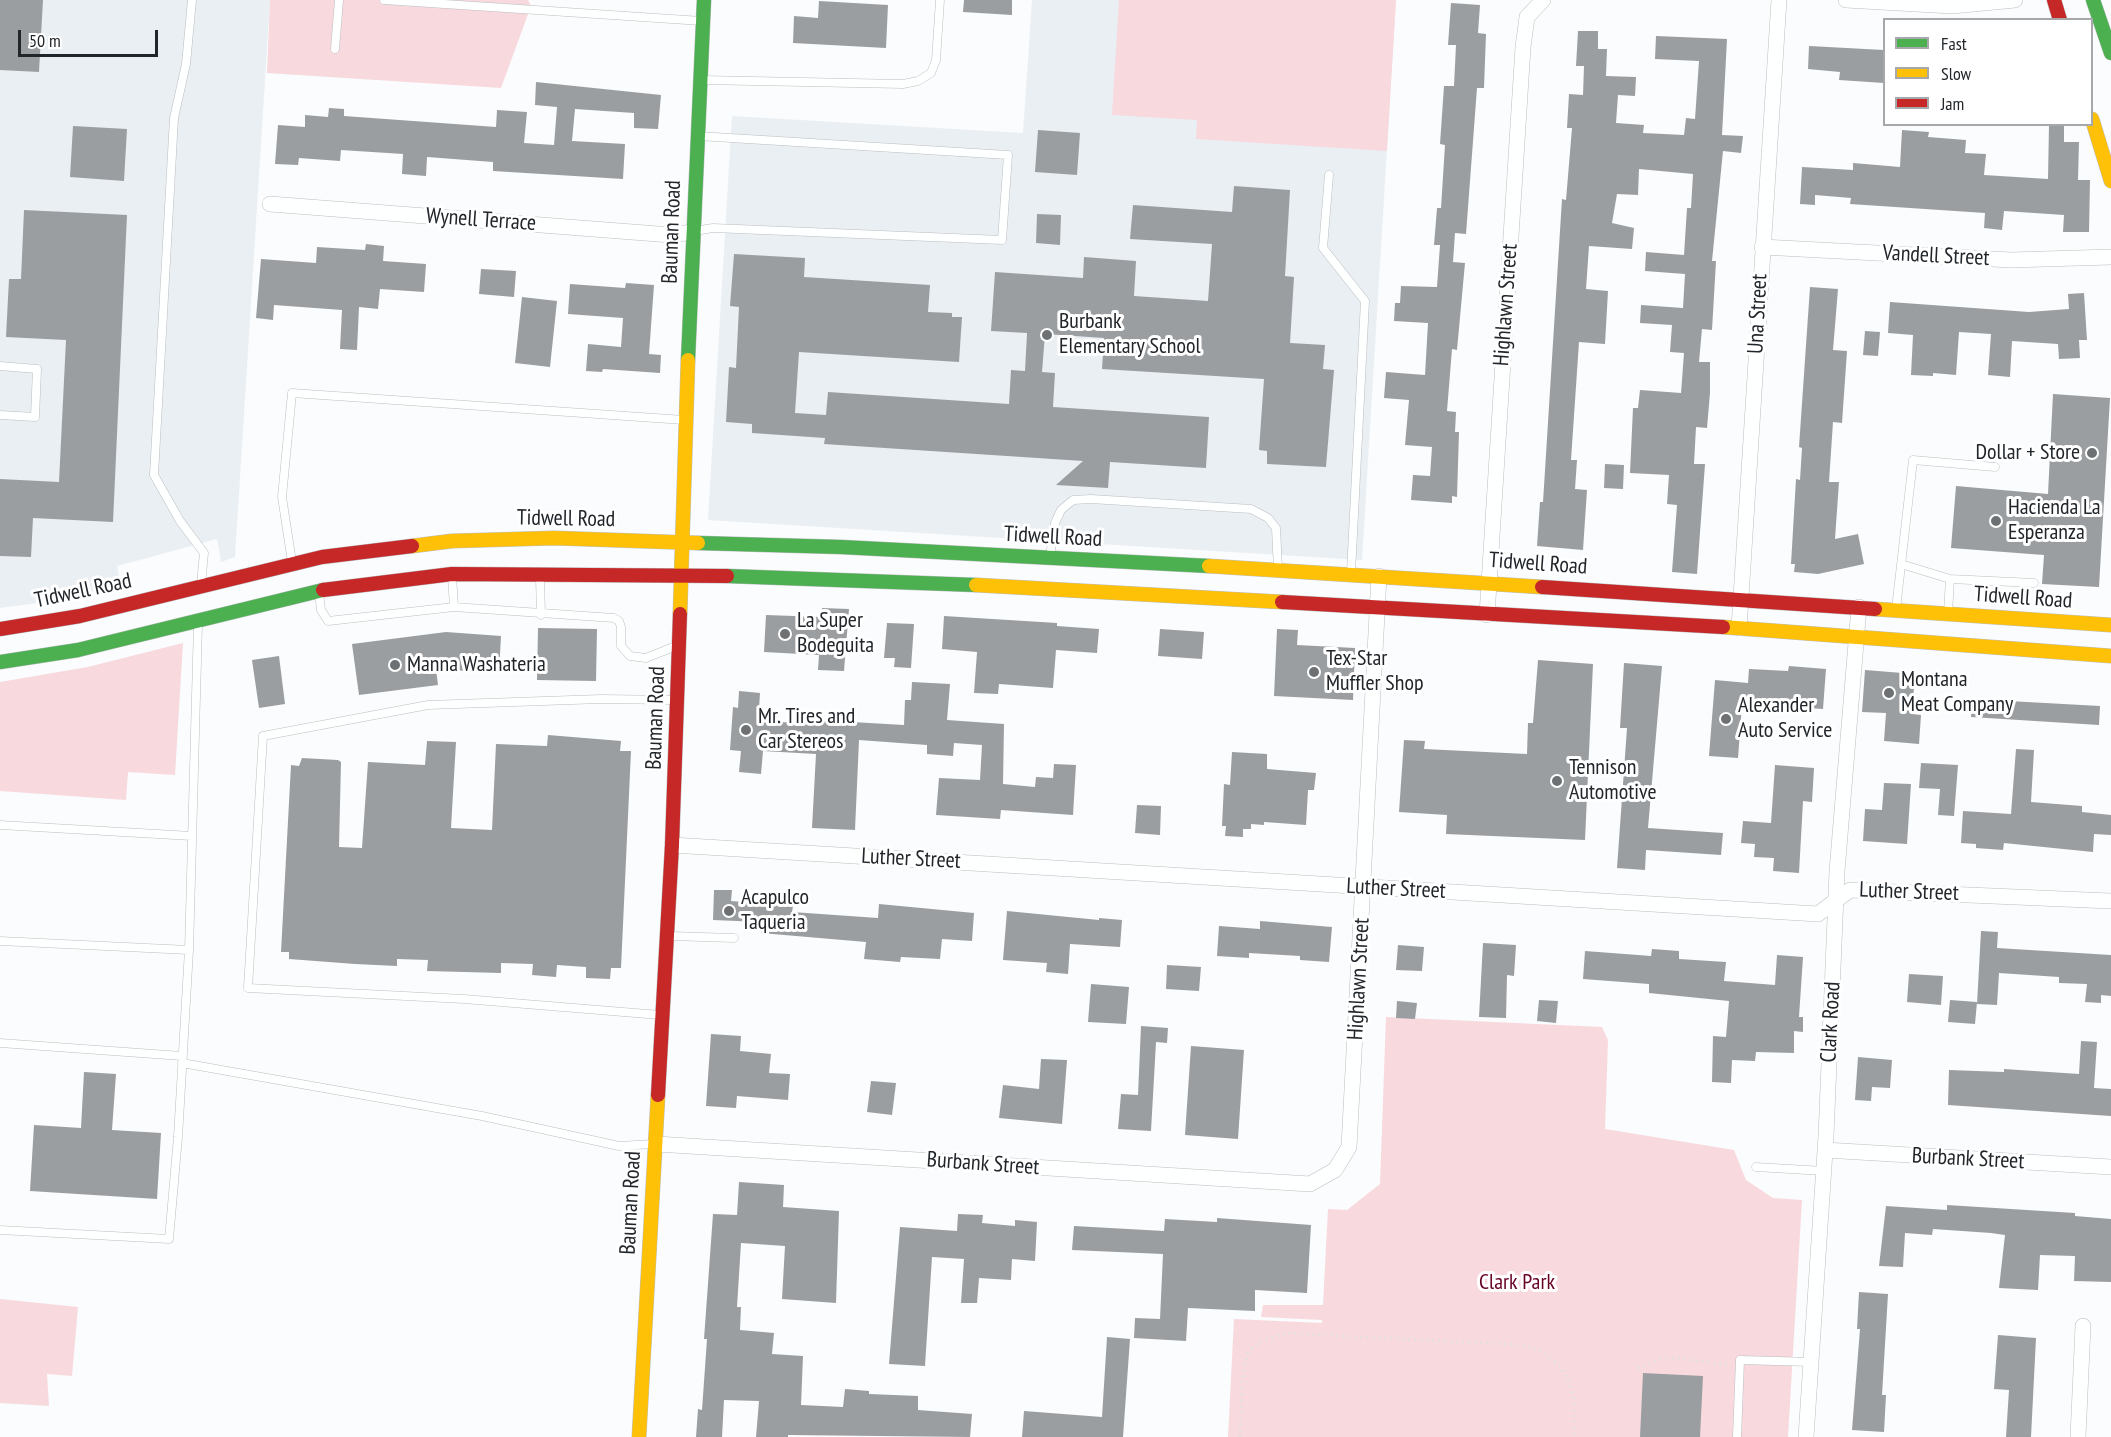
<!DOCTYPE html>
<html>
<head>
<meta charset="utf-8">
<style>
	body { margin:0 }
	#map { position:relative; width:2111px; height:1437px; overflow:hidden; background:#fafcfd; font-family:"PT Sans Narrow",sans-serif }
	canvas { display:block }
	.legend { position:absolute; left:1883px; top:18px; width:210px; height:108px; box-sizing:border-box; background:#fff; border:2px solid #a6a8aa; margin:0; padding:8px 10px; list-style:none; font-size:18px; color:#21262b }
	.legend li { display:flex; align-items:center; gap:12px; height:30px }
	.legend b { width:30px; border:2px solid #a6a8aa }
	.scale { position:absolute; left:18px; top:30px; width:140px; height:27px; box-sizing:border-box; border:3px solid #21262b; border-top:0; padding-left:8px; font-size:18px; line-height:21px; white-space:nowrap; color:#21262b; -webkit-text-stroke:4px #fff; paint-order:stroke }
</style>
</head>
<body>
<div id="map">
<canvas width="2111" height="1437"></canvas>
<ul class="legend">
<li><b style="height:8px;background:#4caf50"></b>Fast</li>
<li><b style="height:8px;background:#ffc107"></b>Slow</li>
<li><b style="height:8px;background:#c62828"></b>Jam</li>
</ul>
<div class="scale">50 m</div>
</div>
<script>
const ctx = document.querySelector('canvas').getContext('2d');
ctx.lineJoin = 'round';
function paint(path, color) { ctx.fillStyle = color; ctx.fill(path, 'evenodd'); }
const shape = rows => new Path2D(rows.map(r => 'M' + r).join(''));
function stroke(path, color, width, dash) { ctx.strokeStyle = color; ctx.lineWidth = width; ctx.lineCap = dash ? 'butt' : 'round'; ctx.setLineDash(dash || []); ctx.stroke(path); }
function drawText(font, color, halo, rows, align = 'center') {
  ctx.font = font + ' "PT Sans Narrow",sans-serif'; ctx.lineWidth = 6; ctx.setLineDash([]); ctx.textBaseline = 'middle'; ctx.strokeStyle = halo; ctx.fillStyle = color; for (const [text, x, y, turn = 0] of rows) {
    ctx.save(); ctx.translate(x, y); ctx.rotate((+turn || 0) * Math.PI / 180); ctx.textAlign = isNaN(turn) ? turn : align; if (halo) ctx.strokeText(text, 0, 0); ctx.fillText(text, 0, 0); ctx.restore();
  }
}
paint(shape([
	[0,0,270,0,235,557,221,562,217,539,117,566,121,586,46,602,0,608],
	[1032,0,1396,0,1362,560,708,520,732,116,1023,133]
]), '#eaeff4');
paint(shape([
	[270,0,528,0,531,6,501,88,267,73],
	[1119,0,1396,0,1387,151,1196,139,1197,120,1112,115],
	[183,643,175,775,128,772,126,800,0,791,0,682,88,667],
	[1386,1017,1602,1027,1608,1040,1605,1129,1734,1150,1746,1180,1773,1198,1802,1200,1788,1437,1228,1437,1234,1319,1322,1323,1322,1320,1261,1317,1263,1305,1323,1305,1328,1209,1347,1210,1380,1184],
	[0,1299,78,1307,72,1376,47,1374,49,1406,0,1403]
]), '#f8d9de');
paint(shape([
	[0,0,43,0,39,72,0,70],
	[964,0,1012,0,1012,15,963,12],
	[819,1,888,5,886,48,793,43,794,16,818,18],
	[1451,3,1480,5,1478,33,1486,34,1484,88,1477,88,1466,234,1455,233,1453,262,1465,263,1457,350,1452,349,1447,411,1456,412,1455,432,1459,432,1457,497,1452,496,1452,503,1411,500,1413,475,1430,476,1432,447,1405,445,1409,400,1384,398,1386,372,1425,375,1428,323,1394,321,1395,303,1400,303,1401,286,1437,287,1440,245,1434,245,1437,208,1441,208,1445,145,1440,144,1444,86,1454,86,1456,45,1448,45],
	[1578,31,1598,31,1598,49,1607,49,1606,76,1636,77,1635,96,1618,95,1616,123,1644,125,1643,133,1684,135,1686,118,1695,119,1699,61,1655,59,1656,36,1727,39,1722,135,1743,136,1741,153,1723,151,1712,261,1716,261,1712,330,1702,329,1699,362,1710,362,1710,393,1707,428,1696,427,1694,464,1705,464,1697,574,1672,572,1677,505,1667,504,1669,475,1630,473,1633,408,1638,408,1640,390,1681,393,1684,353,1670,352,1672,325,1640,323,1641,305,1683,308,1685,274,1645,271,1646,252,1684,255,1687,208,1691,208,1693,174,1639,169,1638,195,1617,194,1612,223,1634,228,1632,249,1589,246,1586,289,1608,291,1605,344,1579,342,1571,460,1577,460,1575,489,1587,490,1583,550,1537,546,1540,502,1543,502,1562,199,1566,200,1572,128,1567,128,1569,94,1583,95,1584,66,1576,66],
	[1809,46,1884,50,1884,83,1839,80,1840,72,1808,69],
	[536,82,661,95,658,129,634,128,634,113,575,109,572,141,625,144,623,179,493,171,493,162,427,157,426,176,402,174,403,154,341,150,340,161,299,158,298,165,275,164,278,125,305,127,305,115,328,117,329,108,344,109,344,116,496,127,497,110,527,112,524,143,554,145,557,107,535,105],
	[2049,124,2064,124,2064,142,2079,142,2078,180,2090,180,2089,232,2063,232,2064,215,2004,211,2002,230,1984,228,1985,213,1850,204,1851,198,1815,195,1815,205,1800,204,1802,167,1853,170,1853,163,1900,167,1902,130,1929,132,1928,137,1966,140,1965,153,1986,154,1984,175,2048,179],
	[73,126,127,129,124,181,70,177],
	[1038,130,1080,133,1077,175,1035,172],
	[1234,186,1290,190,1285,276,1294,277,1290,343,1325,345,1323,369,1334,370,1326,467,1267,464,1267,451,1259,450,1264,379,1102,369,1104,338,1045,334,1042,372,1055,373,1053,407,1209,417,1206,468,1110,462,1108,488,1056,485,1083,461,824,444,825,438,752,433,752,424,726,422,729,367,736,368,739,307,730,306,734,254,805,258,804,277,930,285,928,312,952,313,952,317,962,317,959,362,799,352,795,413,826,415,828,392,1009,404,1011,370,1025,371,1027,333,991,331,995,272,1083,278,1084,257,1136,261,1134,296,1208,301,1212,244,1130,239,1133,205,1232,212],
	[24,210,127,215,113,522,33,518,31,557,0,556,0,479,59,482,66,340,6,337,9,279,21,279],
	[1037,214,1061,215,1060,245,1036,243],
	[366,244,384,246,383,261,426,264,424,292,380,289,378,309,359,307,357,350,340,349,342,310,274,305,273,320,256,318,261,259,316,263,317,247,365,250],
	[481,269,516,271,514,297,479,294],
	[626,283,654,285,649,354,661,355,660,373,603,369,602,372,586,371,588,344,621,347,623,318,568,314,570,284,625,288],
	[1810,287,1838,289,1833,350,1847,351,1842,423,1833,422,1829,482,1839,482,1835,539,1858,534,1864,564,1818,574,1794,572,1795,564,1791,564,1796,479,1800,480,1802,448,1799,447],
	[2084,293,2087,340,2079,340,2080,358,2059,359,2058,344,2012,341,2010,377,1988,375,1991,334,1959,332,1956,375,1933,373,1933,376,1911,375,1913,335,1888,333,1890,302,2029,312,2069,309,2068,294],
	[522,297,557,301,550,367,515,363],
	[1865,331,1880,332,1878,356,1863,355],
	[2053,394,2110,398,2099,587,2042,584,2044,555,1951,548,1956,486,2048,494],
	[1605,464,1624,465,1623,489,1604,488],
	[822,608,849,609,844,671,818,670,819,655,764,652,766,615,822,617],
	[944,616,1057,623,1057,626,1099,629,1097,653,1056,650,1053,688,999,684,998,694,974,693,977,652,942,649],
	[887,623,914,624,911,668,894,667,895,658,884,658],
	[538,628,597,629,596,681,537,680],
	[1160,629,1204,632,1202,659,1158,656],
	[1277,629,1298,630,1297,645,1355,648,1353,700,1274,696],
	[446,632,501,636,499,673,436,669,438,685,359,695,352,644],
	[279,656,285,704,259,708,252,660],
	[1538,660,1593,664,1585,840,1446,834,1447,815,1399,812,1404,740,1425,741,1424,749,1527,754,1528,723,1533,723],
	[1624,663,1662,666,1648,828,1723,833,1721,855,1646,850,1645,870,1617,868,1627,728,1620,728],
	[1789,666,1826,669,1823,709,1742,704,1738,758,1709,756,1715,680,1748,683,1749,669,1788,671],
	[1865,670,1915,674,1912,714,1921,715,1919,744,1884,741,1886,713,1862,712],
	[912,682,950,684,947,720,1004,724,1003,784,1035,787,1036,777,1053,778,1054,764,1076,765,1073,815,1001,810,1000,819,936,815,939,778,980,780,982,745,954,743,953,756,927,754,927,745,859,740,855,830,812,828,816,754,763,751,761,774,739,772,741,751,730,750,733,707,738,708,739,691,760,693,759,709,763,709,762,721,817,724,817,720,904,725,905,700,911,700],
	[1972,699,2100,706,2099,725,1971,717],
	[548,735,621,741,620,751,631,751,621,968,611,968,610,979,586,978,586,967,557,965,556,977,532,975,533,964,501,963,501,973,427,971,428,960,397,959,397,966,355,964,289,959,289,952,281,952,291,765,299,766,302,758,338,760,341,762,339,847,362,848,368,762,425,765,427,741,456,742,451,828,492,830,496,744,547,746],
	[2016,749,2034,750,2031,802,2082,806,2082,812,2111,815,2111,835,2094,834,2093,852,2004,843,2003,850,1976,848,1976,844,1961,843,1963,811,2011,814],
	[1232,752,1267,754,1267,769,1316,773,1314,790,1308,790,1306,825,1264,822,1264,825,1251,824,1251,829,1243,829,1243,837,1225,836,1226,826,1222,826,1224,784,1230,785],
	[1921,763,1958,765,1954,816,1938,815,1940,789,1919,788],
	[1775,765,1814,768,1812,802,1803,801,1799,873,1773,871,1774,858,1754,857,1755,844,1741,843,1743,821,1771,823],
	[1884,783,1911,784,1907,844,1863,841,1865,809,1882,810],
	[1137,805,1161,806,1160,835,1135,833],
	[714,890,732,890,731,901,793,906,792,912,878,918,879,904,974,913,972,941,942,939,940,959,901,957,900,962,864,959,866,942,761,933,761,922,713,920],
	[1007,911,1099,920,1099,918,1122,920,1120,947,1070,944,1068,974,1046,972,1047,963,1003,960],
	[1260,921,1332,927,1329,962,1300,960,1300,956,1249,953,1249,958,1217,956,1219,926,1260,929],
	[1981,931,1998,932,1997,948,2111,955,2111,996,2101,995,2101,1003,2085,1002,2087,984,2059,983,2059,977,1999,973,1997,1005,1977,1004],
	[1483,943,1516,945,1514,976,1507,975,1506,1018,1479,1017],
	[1398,945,1424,947,1422,971,1396,970],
	[1652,949,1679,951,1679,959,1726,962,1724,981,1775,985,1777,955,1803,957,1799,1017,1803,1017,1803,1032,1794,1031,1794,1053,1756,1052,1755,1061,1732,1060,1731,1083,1712,1082,1713,1036,1726,1037,1729,1001,1649,993,1649,984,1583,979,1585,951,1651,956],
	[1167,965,1201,967,1199,991,1166,989],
	[1909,974,1943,976,1941,1005,1907,1002],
	[1091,984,1129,987,1126,1024,1088,1022],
	[1539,1000,1558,1001,1556,1023,1537,1021],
	[1950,1000,1977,1002,1975,1024,1948,1022],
	[1397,1001,1417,1003,1415,1019,1396,1018],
	[1141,1026,1168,1028,1167,1043,1156,1042,1151,1131,1118,1129,1121,1094,1138,1095],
	[711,1034,741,1036,740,1051,771,1054,769,1073,790,1074,788,1100,737,1096,736,1108,706,1106],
	[2081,1041,2097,1042,2094,1088,2111,1089,2111,1116,1948,1105,1949,1070,2004,1072,2004,1069,2079,1074],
	[1191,1046,1244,1050,1238,1139,1185,1135],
	[1858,1057,1892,1060,1890,1088,1872,1087,1871,1101,1855,1100],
	[1041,1059,1067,1060,1062,1124,999,1118,1003,1085,1039,1089],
	[84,1072,116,1074,112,1130,161,1133,157,1199,30,1191,34,1125,81,1128],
	[871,1081,896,1083,892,1115,867,1112],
	[739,1182,784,1185,783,1207,839,1211,836,1303,782,1299,785,1246,741,1243,737,1307,741,1307,740,1330,774,1333,772,1354,803,1356,801,1405,843,1407,845,1389,869,1391,869,1394,918,1396,918,1410,972,1414,970,1437,788,1435,788,1437,756,1437,759,1401,724,1400,722,1437,696,1437,698,1409,702,1410,707,1339,704,1339,713,1214,737,1215],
	[1947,1205,2075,1213,2075,1216,2111,1219,2111,1282,2074,1281,2075,1256,2040,1255,2038,1290,1999,1288,2005,1235,1991,1233,1933,1229,1932,1235,1905,1233,1903,1267,1879,1266,1886,1206,1947,1210],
	[958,1214,983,1215,982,1223,1015,1226,1015,1220,1037,1222,1035,1261,1012,1259,1011,1280,979,1278,977,1303,961,1303,964,1259,932,1257,925,1366,889,1364,900,1227,957,1231],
	[1217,1218,1311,1225,1307,1293,1255,1290,1255,1311,1188,1308,1186,1341,1134,1338,1135,1318,1160,1319,1163,1254,1072,1250,1074,1226,1164,1231,1165,1219,1217,1222],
	[1859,1292,1888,1294,1882,1395,1886,1395,1884,1432,1852,1430,1860,1329,1857,1329],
	[1998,1335,2036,1338,2031,1437,2006,1437,2009,1390,1994,1389],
	[1107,1337,1130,1339,1123,1437,1022,1437,1024,1411,1102,1417],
	[1643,1373,1703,1376,1700,1437,1640,1437]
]), '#9b9ea1');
const lane = shape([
	[192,0,186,64,174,118,154,475,180,521,204,553,201,584],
	[384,0,702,21],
	[335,49,339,0],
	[702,80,903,84,918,81,931,73,936,60,940,0],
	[1329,175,1323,248,1365,301,1351,572],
	[694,231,713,228,1002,240,1008,155,698,136],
	[0,366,37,369,35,417,0,415],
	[1050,556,1055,523,1061,510,1073,500,1091,499,1251,509,1268,518,1276,528,1278,569],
	[292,562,282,497,292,393,684,420],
	[1901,564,1950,579,2034,583],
	[452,576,454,607],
	[540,577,541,615],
	[319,593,321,610,328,621,454,607,614,618,619,621,621,627,621,646,630,656,646,658,676,646],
	[1896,609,1913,460,1995,467],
	[1948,613,1950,579],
	[0,825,192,836],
	[670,936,734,938],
	[0,941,189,950],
	[660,1015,464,999,248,988,263,736,428,705,601,699,674,700],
	[0,1043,182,1056],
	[182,1063,482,1116,619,1146,654,1144],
	[1756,1167,1824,1171],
	[0,1230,169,1239,178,1137,189,950,198,624],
	[1737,1437,1740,1360,1812,1362]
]);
const street = shape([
	[1846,0,1952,6,2015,0],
	[270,204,671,235,692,232],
	[1762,247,2011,260,2111,257],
	[1487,615,1523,47,1527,17,1543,0],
	[1739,628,1779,0],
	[672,845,1818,914,1850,890,2111,901],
	[656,1144,1310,1184,1335,1170,1349,1147,1379,576],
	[1825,1150,2111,1167],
	[1806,1437,1826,1136,1837,871,1859,607],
	[2078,1437,2083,1326]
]);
const fast = shape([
	[2093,0,2111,53],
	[688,360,704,0],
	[698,543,841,547,1209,566],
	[727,576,976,585],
	[0,662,78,650,323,590]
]);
const slow = shape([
	[2092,119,2111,181],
	[412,546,452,541,554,538,698,543],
	[1209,566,1542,587],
	[976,585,1282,602],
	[1875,609,2111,625],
	[680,614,688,360],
	[1723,627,2111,656],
	[639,1437,658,1095]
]);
const jam = shape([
	[2054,0,2060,20],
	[1542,587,1875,609],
	[323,590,452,574,727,576],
	[1282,602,1723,627],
	[0,629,80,616,322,557,412,546],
	[658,1095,672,845,680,614]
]);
stroke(lane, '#bbbec1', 9);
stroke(street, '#bbbec1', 16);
stroke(fast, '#bbbec1', 15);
stroke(slow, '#bbbec1', 15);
stroke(jam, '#bbbec1', 15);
stroke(shape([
	[1638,1368,1665,1357,1729,1365],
	[1240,1437,1242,1382,1247,1354,1258,1342,1285,1333,1524,1345,1540,1351,1559,1365,1567,1377,1574,1398,1574,1437]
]), '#e0e0e1', 3, [1.5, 4.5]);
stroke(lane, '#feffff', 8);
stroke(street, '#feffff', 15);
stroke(fast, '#4caf50', 14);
stroke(slow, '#ffc107', 14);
stroke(jam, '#c62828', 14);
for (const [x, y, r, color] of [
	[1047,335,6,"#6d7174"],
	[2092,453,6,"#6d7174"],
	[1996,521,6,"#6d7174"],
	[785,634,6,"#6d7174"],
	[395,665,6,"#6d7174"],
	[1314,672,6,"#6d7174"],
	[1889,693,6,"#6d7174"],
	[1726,719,6,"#6d7174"],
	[746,730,6,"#6d7174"],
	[1557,781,6,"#6d7174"],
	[729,911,6,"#6d7174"]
]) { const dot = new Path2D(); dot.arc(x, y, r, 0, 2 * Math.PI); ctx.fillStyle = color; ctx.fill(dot); stroke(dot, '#fff', 2); }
drawText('22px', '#21262b', '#fff', [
	["Wynell Terrace",481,220,4],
	["Bauman Road",672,232,-88],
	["Vandell Street",1936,256,3],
	["Highlawn Street",1506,305,-86],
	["Una Street",1758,314,-87],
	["Tidwell Road",566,519,1],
	["Tidwell Road",1053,537,3],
	["Tidwell Road",1538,564,4],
	["Tidwell Road",83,591,-12],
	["Tidwell Road",2023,598,4],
	["Bauman Road",656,718,-88],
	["Luther Street",911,859,3],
	["Luther Street",1396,889,3],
	["Luther Street",1909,892,2],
	["Highlawn Street",1359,979,-87],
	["Clark Road",1831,1022,-87],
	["Burbank Street",1968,1159,3],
	["Burbank Street",983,1164,4],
	["Bauman Road",631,1203,-87]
]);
drawText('22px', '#21262b', '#fff', [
	["Burbank",1059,322],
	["Elementary School",1059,347],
	["Dollar + Store",2080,453,"right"],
	["Hacienda La",2008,508],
	["Esperanza",2008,533],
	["La Super",797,621],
	["Bodeguita",797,646],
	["Tex-Star",1326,659],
	["Muffler Shop",1326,684],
	["Manna Washateria",407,665],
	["Montana",1901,680],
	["Meat Company",1901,705],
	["Alexander",1738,706],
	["Auto Service",1738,731],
	["Mr. Tires and",758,717],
	["Car Stereos",758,742],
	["Tennison",1569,768],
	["Automotive",1569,793],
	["Acapulco",741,898],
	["Taqueria",741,923]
], 'left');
drawText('22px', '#680225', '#fff', [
	["Clark Park",1517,1283]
]);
</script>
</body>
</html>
